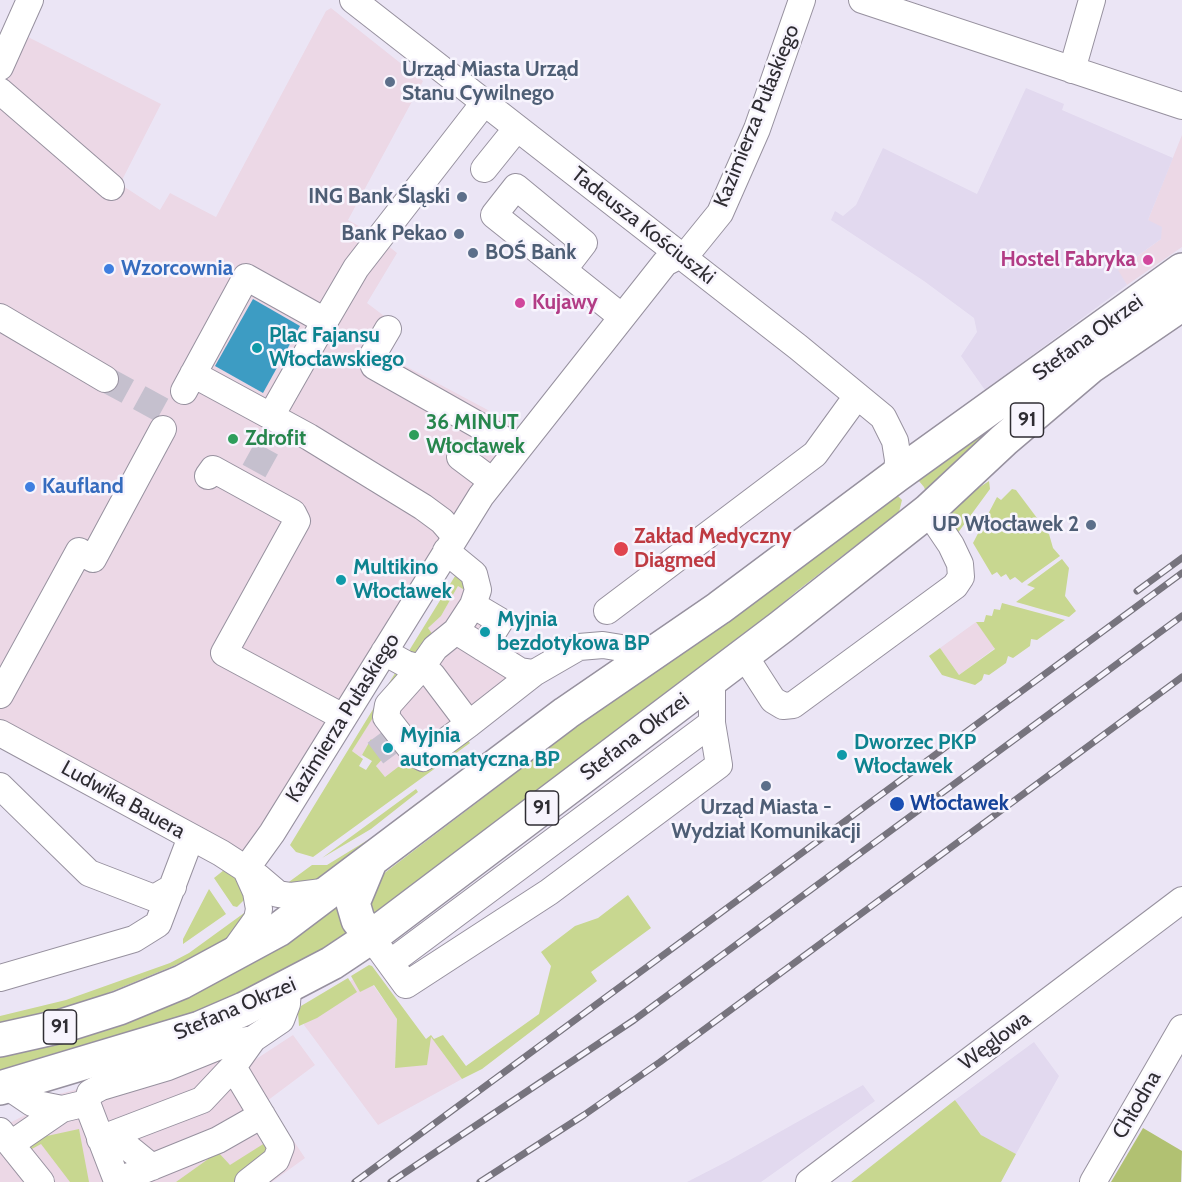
<!DOCTYPE html>
<html>
<head>
<meta charset="utf-8">
<style>
	body { margin:0 }
	canvas { display:block; background:#ebe5f5 }
</style>
</head>
<body>
<canvas width="1182" height="1182"></canvas>
<script>
const ctx = document.querySelector('canvas').getContext('2d');
ctx.lineJoin = 'round';
function paint(path, color) { ctx.fillStyle = color; ctx.fill(path, 'evenodd'); }
const shape = rows => new Path2D(rows.map(r => 'M' + r).join(''));
function stroke(path, color, width, dash) { ctx.strokeStyle = color; ctx.lineWidth = width; ctx.lineCap = dash ? 'butt' : 'round'; ctx.setLineDash(dash || []); ctx.stroke(path); }
function drawText(font, color, halo, rows, align = 'center') {
  ctx.font = font + ' Cabin,sans-serif'; ctx.lineWidth = 5; ctx.setLineDash([]); ctx.textBaseline = 'middle'; ctx.strokeStyle = halo; ctx.fillStyle = color; for (const [text, x, y, turn = 0] of rows) {
    ctx.save(); ctx.translate(x, y); ctx.rotate((+turn || 0) * Math.PI / 180); ctx.textAlign = isNaN(turn) ? turn : align; if (halo) ctx.strokeText(text, 0, 0); ctx.fillText(text, 0, 0); ctx.restore();
  }
}
paint(shape([
	[331,8,423,81,348,220,375,235,397,253,367,303,396,325,381,353,529,432,246,869,0,733,0,96,26,36,161,104,120,184,160,210,170,193,216,217,326,11],
	[1182,135,1182,247,1127,285,1117,271,1161,239,1148,220],
	[458,586,466,591,501,636,520,648,521,666,419,768,398,767,385,777,376,766,379,760,371,739,361,757,352,751,428,628,441,616],
	[976,622,995,648,959,675,940,648],
	[364,972,397,1019,395,1067,431,1037,462,1079,378,1125,304,1025,307,1009],
	[293,1035,315,1065,267,1101,305,1158,272,1182,0,1182,0,1128,31,1112,52,1096,104,1082,225,1040,249,1074,250,1063]
]), '#ecd8e6');
paint(shape([
	[1026,88,1064,104,1062,110,1173,158,1148,220,1162,227,1161,239,1118,270,1127,285,985,390,961,356,977,332,974,318,924,281,831,220,835,211,843,216,856,205,883,148,977,194],
	[1034,1042,1059,1076,1016,1154,982,1136,955,1100],
	[863,1085,875,1101,761,1182,687,1182,728,1161]
]), '#e2d9ef');
paint(shape([
	[1123,325,927,495,924,487,913,474],
	[989,481,990,489,957,534,946,516,945,510],
	[1012,489,1016,490,1049,534,1053,548,1060,556,1022,583,1015,577,1010,580,1006,574,1001,577,997,572,992,575,973,543,997,497,1001,500],
	[895,493,902,500,899,512,797,591,719,658,380,915,374,914,365,901,374,881,504,782,547,744],
	[1062,559,1069,568,1065,596,1076,611,1069,617,1016,602,1035,588,1027,585],
	[460,568,466,591,458,586,441,616,428,628,433,635,432,641,415,654,407,654],
	[1002,603,1065,620,1037,640,1031,639,1030,646,1013,658,1008,656,1006,663,989,675,984,674,982,680,975,685,942,675,929,656,940,648,959,675,995,649,976,622,984,622,986,615,992,616,994,609,1000,610],
	[397,670,400,675,352,751,363,759,359,766,366,770,372,761,362,755,371,739,385,756,376,766,385,777,398,767,419,768,465,737,470,743,313,857,296,852,290,845],
	[416,789,418,792,371,829,322,858],
	[418,802,404,821,360,847,312,883,282,887,312,865,327,865,376,835],
	[224,870,240,879,245,899,237,907,233,906,214,878],
	[209,889,226,914,183,944,183,939],
	[628,895,651,928,591,972,597,981,482,1069,462,1079,431,1037,427,1065,395,1068,397,1019,374,985,360,992,351,976,369,965,372,966,426,1039,431,1035,434,1039,443,1035,466,1066,539,1014,551,966,541,952,575,926,598,918],
	[342,897,356,933,251,995,0,1077,0,1050],
	[251,908,234,935,178,964,103,995,0,1029,0,1016,66,1000,170,963,189,953],
	[348,978,357,992,317,1018,299,1026,298,1013,301,1006],
	[955,1100,981,1135,1016,1154,1001,1182,851,1182],
	[79,1129,89,1182,70,1182,41,1144,30,1150,29,1144,33,1139],
	[268,1141,271,1150,239,1182,176,1182,218,1152,230,1165]
]), '#c8d790');
paint(shape([
	[1143,1128,1182,1151,1181,1182,1111,1182]
]), '#b1c172');
paint(shape([
	[253,299,300,326,263,393,215,366]
]), '#3d9cc3');
stroke(shape([
	[105,379,171,415],
	[254,471,281,422],
	[378,735,396,759]
]), '#c5c0ce', 26, [26, 13]);
const minor = shape([
	[353,0,798,347,883,417,895,441,898,460,897,475],
	[862,0,1182,106],
	[0,67,30,0],
	[1072,70,1092,0],
	[0,91,111,187],
	[484,169,517,128],
	[564,269,584,243,516,187,494,215,622,317],
	[0,317,105,379],
	[325,321,356,268,484,103],
	[388,329,371,358,374,366,517,447],
	[193,374,309,437,423,507,442,521,455,536],
	[184,391,246,277,325,321,271,416],
	[460,457,492,481],
	[208,476,213,469,293,513,297,521,224,653,343,717],
	[473,605,500,621,483,648],
	[607,611,815,454,857,396],
	[456,631,520,671,534,673],
	[384,652,406,664,421,668,435,648,456,631,473,605,478,590,474,574,446,551],
	[744,655,773,700,783,706,793,705,955,586,961,577,960,564,951,545,928,511],
	[0,695,79,551,93,559,163,429],
	[469,724,432,675,421,668,388,705,386,717,414,753,423,758,469,724,534,673,579,647,603,645,652,653],
	[0,733,221,853,258,877,278,894,291,896,330,891],
	[0,786,89,873,154,898,173,887],
	[246,869,272,833,481,496,665,263,690,250,720,213,757,129,802,0],
	[371,937,406,985,549,892,719,765,712,723,712,679],
	[234,951,257,919,259,909,256,892,247,872],
	[390,963,712,723],
	[0,978,134,939,158,924,191,837],
	[7,1086,32,1103,62,1109,87,1103,90,1093,101,1087,168,1067,225,1044,253,1039],
	[87,1103,117,1181,218,1140,262,1115],
	[0,1131,41,1182],
	[116,1133,120,1141,152,1167],
	[100,1139,202,1100,233,1067],
	[11,1144,62,1109],
	[248,1182,276,1160,281,1147,233,1067,253,1039,281,1020,287,1004,288,988],
	[809,1182,1182,900],
	[1093,1182,1182,1028]
]);
const major = shape([
	[370,862,353,903,358,920,371,937],
	[0,1040,62,1026,119,1008,182,982,278,930,566,713,719,608,897,475,1182,270],
	[0,1088,200,1028,244,1009,332,963,371,937,781,627,928,511,1004,440,1090,367,1182,304]
]);
stroke(minor, '#97919f', 28);
stroke(major, '#97919f', 36);
stroke(minor, '#fff', 26);
stroke(major, '#fff', 33);
const rail = shape([
	[1137,591,1182,558],
	[355,1182,1182,573],
	[391,1182,634,1020,1182,616],
	[480,1182,584,1115,660,1062,1182,677]
]);
stroke(rail, '#77747e', 7);
stroke(rail, '#f7f4fd', 4.5, [14]);
for (const [x, y, r, color] of [
	[390,82,6,"#5c6f8a"],
	[462,197,6,"#5c6f8a"],
	[459,234,6,"#5c6f8a"],
	[473,253,6,"#5c6f8a"],
	[1148,260,6,"#d1479c"],
	[109,269,6,"#3f7fe0"],
	[520,303,6,"#d1479c"],
	[257,348,6,"#0f9aa8"],
	[414,435,6,"#2e9e5b"],
	[233,439,6,"#2e9e5b"],
	[30,487,6,"#3f7fe0"],
	[1091,525,6,"#5c6f8a"],
	[621,549,8,"#e0444e"],
	[341,580,6,"#0f9aa8"],
	[485,632,6,"#0f9aa8"],
	[388,748,6,"#0f9aa8"],
	[842,755,6,"#0f9aa8"],
	[766,786,6,"#5c6f8a"],
	[897,804,8,"#1a4fb4"]
]) { const dot = new Path2D(); dot.arc(x, y, r, 0, 2 * Math.PI); ctx.fillStyle = color; ctx.fill(dot); stroke(dot, '#f7f4fd', 2); }
for (const [x, y, w] of [
	[1027,420,33],
	[542,808,33],
	[60,1027,33]
]) { const box = new Path2D(); box.roundRect(x - w / 2, y - 17, w, 34, 4.5); ctx.fillStyle = '#f7f4fd'; ctx.fill(box); stroke(box, '#2f2d33', 1.5); }
drawText('bold 20px', '#2f2d33', null, [
	["91",1027,420],
	["91",542,808],
	["91",60,1027]
]);
drawText('bold 21px', '#4e5e75', '#f7f4fd', [
	["Urząd Miasta Urząd",402,70,"left"],
	["Stanu Cywilnego",402,94,"left"],
	["ING Bank Śląski",450,197],
	["Bank Pekao",447,234],
	["BOŚ Bank",485,253,"left"],
	["UP Włocławek 2",1079,525],
	["Urząd Miasta -",766,808,"center"],
	["Wydział Komunikacji",766,832,"center"]
], 'right');
drawText('21px', '#2f2d33', '#f7f4fd', [
	["Kazimierza Pułaskiego",757,116,-68],
	["Tadeusza Kościuszki",643,226,38],
	["Stefana Okrzei",1088,338,-36],
	["Kazimierza Pułaskiego",343,718,-58],
	["Stefana Okrzei",635,737,-37],
	["Ludwika Bauera",123,800,29],
	["Stefana Okrzei",235,1009,-23],
	["Węglowa",995,1041,-37],
	["Chłodna",1137,1105,-60]
]);
drawText('bold 21px', '#b23c85', '#f7f4fd', [
	["Hostel Fabryka",1136,260],
	["Kujawy",532,303,"left"]
], 'right');
drawText('bold 21px', '#366cbe', '#f7f4fd', [
	["Wzorcownia",121,269],
	["Kaufland",42,487]
], 'left');
drawText('bold 21px', '#0d838f', '#f7f4fd', [
	["Plac Fajansu",269,336],
	["Włocławskiego",269,360],
	["Multikino",353,568],
	["Włocławek",353,592],
	["Myjnia",497,620],
	["bezdotykowa BP",497,644],
	["Myjnia",400,736],
	["automatyczna BP",400,760],
	["Dworzec PKP",854,743],
	["Włocławek",854,767]
], 'left');
drawText('bold 21px', '#27864d', '#f7f4fd', [
	["36 MINUT",426,423],
	["Włocławek",426,447],
	["Zdrofit",245,439]
], 'left');
drawText('bold 21px', '#be3a42', '#f7f4fd', [
	["Zakład Medyczny",634,537],
	["Diagmed",634,561]
], 'left');
drawText('bold 21px', '#164399', '#f7f4fd', [
	["Włocławek",910,804]
], 'left');
</script>
</body>
</html>
